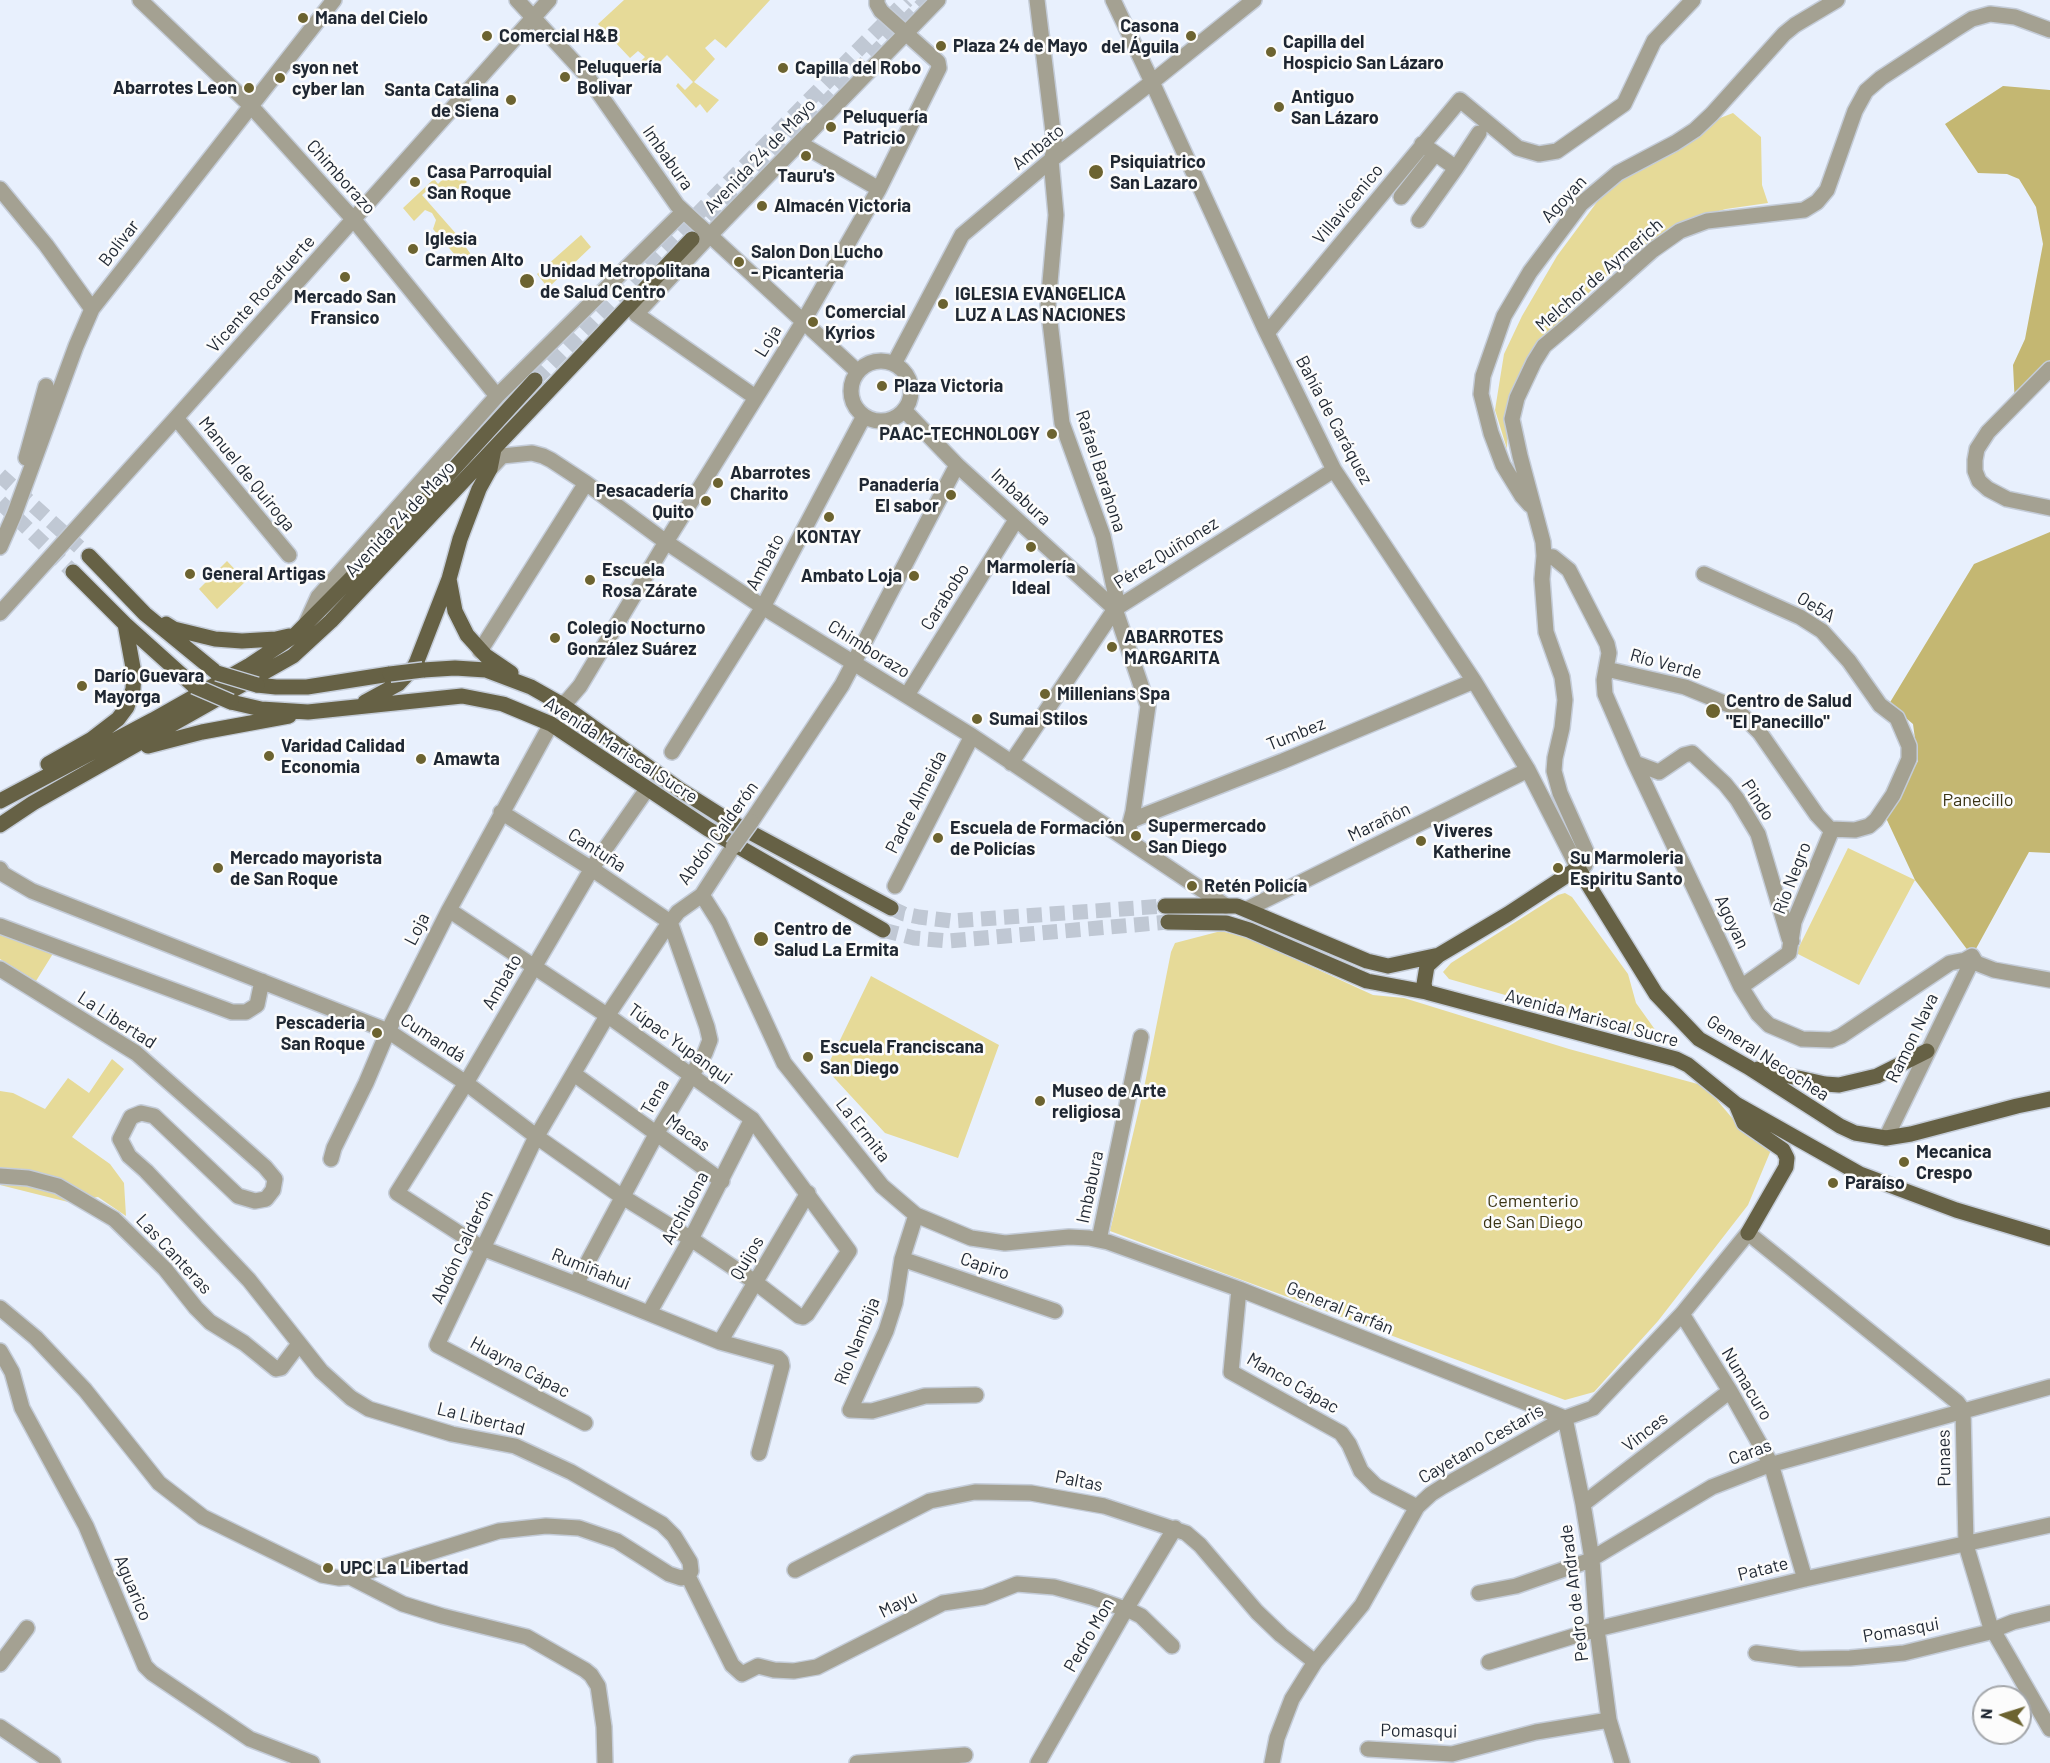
<!DOCTYPE html>
<html>
<head>
<meta charset="utf-8">
<style>
	body { margin:0 }
	#map { position:relative; width:2050px; height:1763px; overflow:hidden; background:#e8f0fd; font-family:Barlow,sans-serif }
	canvas { display:block }
	.north { position:absolute; left:1972px; top:1685px; width:60px; height:60px; box-sizing:border-box; background:#fcfcfc; border:2px solid #a4a7ab; border-radius:50%; rotate:274deg; font-size:16px; font-weight:700; line-height:24px; text-align:center; color:#1f2732 }
	.north::after { content:''; display:block; margin:auto; width:21px; height:27px; background:#6c6330; clip-path:polygon(50% 0,100% 100%,50% 72%,0 100%) }
</style>
</head>
<body>
<div id="map">
<canvas width="2050" height="1763"></canvas>
<div class="north">N</div>
</div>
<script>
const ctx = document.querySelector('canvas').getContext('2d');
ctx.lineJoin = 'round';
function paint(path, color) { ctx.fillStyle = color; ctx.fill(path, 'evenodd'); }
const shape = rows => new Path2D(rows.map(r => 'M' + r).join(''));
function stroke(path, color, width, dash) { ctx.strokeStyle = color; ctx.lineWidth = width; ctx.lineCap = dash ? 'butt' : 'round'; ctx.setLineDash(dash || []); ctx.stroke(path); }
function drawText(font, color, halo, rows, align = 'center') {
  ctx.font = font + ' Barlow,sans-serif'; ctx.lineWidth = 5; ctx.setLineDash([]); ctx.textBaseline = 'middle'; ctx.strokeStyle = halo; ctx.fillStyle = color; for (const [text, x, y, turn = 0] of rows) {
    ctx.save(); ctx.translate(x, y); ctx.rotate((+turn || 0) * Math.PI / 180); ctx.textAlign = isNaN(turn) ? turn : align; if (halo) ctx.strokeText(text, 0, 0); ctx.fillText(text, 0, 0); ctx.restore();
  }
}
paint(shape([
	[624,0,770,0,726,48,715,39,705,48,715,59,694,82,719,100,707,113,700,104,696,108,676,86,678,83,685,90,693,82,667,55,647,75,637,65,645,57,638,51,630,58,598,24],
	[1733,113,1761,137,1762,185,1768,203,1726,209,1690,219,1659,236,1604,278,1569,312,1538,348,1508,416,1507,449,1495,410,1504,354,1522,316,1557,256,1600,198,1618,181,1688,144,1715,120],
	[456,171,467,182,454,192,448,199,444,196,440,200,429,189,422,195,458,236,472,256,461,262,433,229,436,220,432,213,425,210,414,221,403,208,434,179,438,184,446,176],
	[581,235,591,247,548,288,537,274],
	[227,561,246,581,217,609,199,589],
	[1848,848,1915,880,1859,985,1796,953],
	[1565,893,1572,897,1628,974,1636,1003,1656,1031,1653,1037,1449,979,1443,972,1451,963,1558,895],
	[1221,931,1249,938,1373,995,1404,998,1569,1049,1705,1086,1738,1125,1771,1150,1748,1205,1658,1321,1594,1392,1565,1400,1110,1231,1144,1088,1171,952,1175,943],
	[0,932,54,952,36,981,0,959],
	[871,976,999,1045,958,1158,885,1133,826,1069],
	[112,1059,124,1069,72,1137,110,1164,124,1183,126,1216,98,1197,68,1202,0,1185,0,1091,13,1093,45,1109,68,1078,89,1093]
]), '#e6da98');
paint(shape([
	[2003,86,2050,90,2050,369,2015,406,2013,365,2025,339,2043,244,2036,207,2019,179,2007,174,1978,173,1945,124],
	[2050,532,2050,853,2029,852,1972,956,1915,880,1886,818,1918,761,1913,724,1889,704,1974,564]
]), '#c4b772');
stroke(shape([
	[694,237,927,0],
	[535,380,907,0],
	[0,475,89,556],
	[0,502,73,572],
	[891,908,904,914,919,917,952,921,1165,906],
	[883,930,914,938,948,941,1168,922]
]), '#c0c8d4', 15, [15, 8]);
const minor = shape([
	[140,0,250,105,354,220,497,396],
	[517,0,587,76,677,205,858,372],
	[1037,0,1055,148,1051,160,1056,215,1048,305,1062,423,1103,536,1116,597,1115,609,1148,706,1133,812,1126,839],
	[1113,0,1152,82,1264,327,1334,470,1474,681,1528,770,1578,868,1585,865,1586,851,1560,793,1554,771,1555,758,1562,728,1565,700,1562,677,1546,632,1542,579,1544,556,1543,542,1520,456,1512,419,1517,398,1534,362,1544,346,1570,324,1653,250,1680,231,1707,221,1804,210,1817,202,1827,190,1855,111,1866,91,1881,78,1956,29,1972,19,1990,14,2015,17,2050,30],
	[801,144,879,189],
	[1456,168,1479,133],
	[0,189,46,245,92,309],
	[1401,197,1435,154],
	[1419,220,1456,168,1422,144],
	[1267,333,1460,100,1518,148,1539,154,1557,151,1624,104,1654,41,1693,0],
	'851 391a30 30 0 1 1 60 0a30 30 0 1 1-60 0Z',
	[894,364,962,235,1051,160,1152,82,1254,0],
	[2050,369,1988,432,1977,449,1975,460,1975,471,1979,481,1988,489,2007,499,2050,508],
	[755,397,636,314,710,235,938,0],
	[904,410,957,465,1115,609],
	[176,418,289,555],
	[26,458,46,386],
	[490,469,502,456,532,453,543,456,551,460,586,483,666,542,763,607,972,736,1226,906],
	[1530,505,1522,496,1503,465,1491,433,1481,394,1483,376,1504,316,1530,272,1581,204,1618,173,1675,143,1695,130,1712,114,1784,34,1795,25,1837,0],
	[0,547,14,515,76,346,92,309,334,0],
	[1544,556,1553,557,1569,570,1607,644,1609,653,1604,680,1605,694,1634,761,1741,987,1758,1014,1769,1025,1802,1039,1831,1040,1841,1036,1950,963,1965,960,1972,956],
	[0,613,176,418,549,0],
	[307,621,318,597,497,396,683,212],
	[480,651,586,483],
	[1606,669,1685,687,1734,707,1760,733,1817,815,1830,829,1855,830,1869,826,1876,820,1893,795,1909,759,1909,746,1897,718,1880,705,1849,661,1822,631,1800,617,1704,574],
	[907,695,1016,520],
	[561,704,568,700,580,686,666,542,803,322,879,189,939,68,938,62,881,11,877,4,877,0],
	[672,752,763,607,864,416],
	[1011,763,1115,609,1334,470],
	[1635,763,1659,772,1684,755,1692,753,1725,784,1737,799,1758,834,1789,938,1792,941],
	[645,792,594,865,466,1083,397,1193,482,1248,581,1286,720,1342,778,1358,781,1361,782,1366,759,1453],
	[501,812,592,869,670,922,707,1027,710,1040,705,1053,659,1129,576,1284],
	[1132,820,1283,761,1474,681],
	[751,822,842,685,957,465],
	[0,869,3,874,32,891,388,1031,466,1083,537,1137,618,1194,691,1239,755,1282,799,1316,803,1317,807,1314,849,1251,752,1119,611,1018,449,910],
	[895,886,972,736],
	[702,895,719,922,784,1063,882,1186,916,1215,971,1238,1005,1243,1069,1237,1089,1238,1108,1242,1239,1289,1565,1418],
	[1247,909,1528,770],
	[0,926,232,1012,246,1012,257,1005,262,981],
	[1972,956,1976,963,1994,970,2050,980],
	[0,969,136,1053,265,1167,275,1179,273,1190,266,1199,255,1201,238,1196,154,1116,141,1113,131,1117,120,1139,129,1156,146,1171,249,1280,321,1371,351,1398,369,1409,452,1434,515,1446,571,1472,662,1524,674,1536,690,1562,691,1571,688,1576],
	[1741,987,1789,953,1794,922,1832,830],
	[574,1074,722,1181],
	[1886,1138,1969,967,1972,956],
	[331,1159,334,1148,366,1083,388,1031,449,910,551,724],
	[0,1176,28,1178,58,1186,114,1219,165,1269,196,1308,210,1322,244,1343,276,1369,281,1368,299,1344],
	[916,1215,902,1259,895,1303,886,1331,850,1410,872,1411,925,1396,976,1395],
	[1099,1240,1141,1037],
	[902,1259,1055,1311],
	[1239,1289,1231,1372,1341,1433,1349,1444,1361,1471,1376,1486,1417,1507],
	[0,1308,36,1338,85,1390,159,1483,203,1517,322,1575,339,1578,350,1577,499,1531,546,1526,579,1528,617,1541,669,1574,681,1578,688,1576],
	[649,1313,694,1233,752,1119],
	[1682,1314,1730,1391,1771,1464,1805,1579],
	[720,1342,808,1193],
	[0,1351,12,1372,22,1408,86,1526,145,1666,152,1673,250,1739,312,1763],
	[1565,1418,1583,1504,1592,1559,1597,1629,1609,1720,1622,1763],
	[585,1423,437,1345,534,1141,607,1016,665,929,678,912,702,895,733,847],
	[1583,1504,1730,1391],
	[795,1570,930,1501,975,1492,1031,1493,1104,1506,1186,1533,1200,1545,1257,1612,1281,1635,1315,1662],
	[688,1576,732,1665,742,1674,758,1666,774,1670,794,1671,817,1667,943,1603,984,1597,1017,1584,1054,1587,1091,1597,1131,1611,1141,1616,1172,1646],
	[350,1577,403,1604,442,1616,527,1637,585,1670,591,1675,598,1686,604,1727,605,1763],
	[1479,1593,1516,1586,1588,1561,1712,1487,1766,1466,2050,1387],
	[1756,1653,1800,1659,1850,1658,1904,1653,1986,1633,2013,1622,2050,1613],
	[1489,1662,1597,1629,1805,1579,2050,1525],
	[0,1664,27,1628],
	[0,1727,53,1763],
	[1368,1749,1452,1754,1536,1732,1609,1720],
	[857,1763,965,1755],
	[1038,1763,1126,1609,1175,1528],
	[1272,1763,1277,1738,1292,1699,1315,1662,1362,1605,1417,1507,1431,1494,1442,1487,1565,1418,1593,1408,1682,1314,1748,1233,1957,1402,1963,1410,1966,1545,1990,1625,2050,1729]
]);
const major = shape([
	[89,556,145,614,217,673],
	[73,572,125,624,194,686],
	[449,579,455,611,467,635,486,656,511,673],
	[166,624,174,629,215,639,242,641,276,639,289,636],
	[423,670,455,668,486,670,531,687,561,704,679,789,731,822,891,908],
	[257,685,276,687,307,687,390,674],
	[231,702,261,709,308,712,462,696,503,704,551,724,708,829,883,930],
	[365,702,398,684,414,667,417,661,449,579,460,539,479,489,490,469,494,449],
	[148,746,202,732,289,716],
	[48,764,92,739,118,719,127,707,133,689,134,673,125,624],
	[0,801,153,720,250,665,295,635,385,544,535,380],
	[0,825,33,803,293,656,331,621,692,239],
	[1165,906,1237,906,1367,961,1388,966,1439,955,1508,914,1578,868,1656,994,1699,1039,1748,1067,1840,1126,1855,1133,1886,1138,1911,1134,2017,1106,2050,1099],
	[1168,922,1226,923,1249,930,1367,981,1426,992,1676,1059,1688,1065,1736,1104,1860,1174,1956,1210,2050,1238],
	[1426,992,1424,984,1427,966,1439,955],
	[1758,1069,1825,1084,1839,1085,1877,1076,1927,1051],
	[1736,1104,1744,1123,1783,1150,1787,1158,1786,1167,1748,1233]
]);
stroke(minor, '#c4ccd8', 18);
stroke(major, '#c4ccd8', 18);
stroke(minor, '#a4a192', 15);
stroke(major, '#666145', 15);
const minorBridge = shape([
	[733,847,751,822]
]);
const majorBridge = shape([
	[217,673,257,685],
	[390,674,423,670],
	[194,686,231,702]
]);
stroke(minorBridge, '#c4ccd8', 18, []);
stroke(majorBridge, '#c4ccd8', 18, []);
stroke(minorBridge, '#a4a192', 15);
stroke(majorBridge, '#666145', 15);
for (const [x, y, r, color] of [
	[303,18,6,"#6c6330"],
	[487,36,6,"#6c6330"],
	[1191,36,6,"#6c6330"],
	[941,46,6,"#6c6330"],
	[1271,52,6,"#6c6330"],
	[783,68,6,"#6c6330"],
	[565,77,6,"#6c6330"],
	[280,78,6,"#6c6330"],
	[249,88,6,"#6c6330"],
	[511,100,6,"#6c6330"],
	[1279,107,6,"#6c6330"],
	[831,127,6,"#6c6330"],
	[806,156,6,"#6c6330"],
	[1096,172,8,"#6c6330"],
	[415,182,6,"#6c6330"],
	[762,206,6,"#6c6330"],
	[413,249,6,"#6c6330"],
	[739,262,6,"#6c6330"],
	[345,277,6,"#6c6330"],
	[527,281,8,"#6c6330"],
	[943,304,6,"#6c6330"],
	[813,322,6,"#6c6330"],
	[882,386,6,"#6c6330"],
	[1052,434,6,"#6c6330"],
	[718,483,6,"#6c6330"],
	[951,495,6,"#6c6330"],
	[706,501,6,"#6c6330"],
	[829,517,6,"#6c6330"],
	[1031,547,6,"#6c6330"],
	[190,574,6,"#6c6330"],
	[914,576,6,"#6c6330"],
	[590,580,6,"#6c6330"],
	[555,638,6,"#6c6330"],
	[1112,647,6,"#6c6330"],
	[82,686,6,"#6c6330"],
	[1045,694,6,"#6c6330"],
	[1713,711,8,"#6c6330"],
	[977,719,6,"#6c6330"],
	[269,756,6,"#6c6330"],
	[421,759,6,"#6c6330"],
	[1136,836,6,"#6c6330"],
	[938,838,6,"#6c6330"],
	[1421,841,6,"#6c6330"],
	[218,868,6,"#6c6330"],
	[1558,868,6,"#6c6330"],
	[1192,886,6,"#6c6330"],
	[761,939,8,"#6c6330"],
	[377,1033,6,"#6c6330"],
	[808,1057,6,"#6c6330"],
	[1040,1101,6,"#6c6330"],
	[1904,1162,6,"#6c6330"],
	[1833,1183,6,"#6c6330"],
	[328,1568,6,"#6c6330"]
]) { const dot = new Path2D(); dot.arc(x, y, r, 0, 2 * Math.PI); ctx.fillStyle = color; ctx.fill(dot); stroke(dot, '#fcfcfc', 2); }
drawText('bold 18px', '#1f2732', '#fcfcfc', [
	["Mana del Cielo",315,18],
	["Casona",1179,26,"right"],
	["del Águila",1179,47,"right"],
	["Comercial H&B",499,36],
	["Capilla del",1283,42],
	["Hospicio San Lázaro",1283,63],
	["Plaza 24 de Mayo",953,46],
	["Peluquería",577,67],
	["Bolivar",577,88],
	["syon net",292,68],
	["cyber lan",292,89],
	["Capilla del Robo",795,68],
	["Abarrotes Leon",237,88,"right"],
	["Santa Catalina",499,90,"right"],
	["de Siena",499,111,"right"],
	["Antiguo",1291,97],
	["San Lázaro",1291,118],
	["Peluquería",843,117],
	["Patricio",843,138],
	["Psiquiatrico",1110,162],
	["San Lazaro",1110,183],
	["Casa Parroquial",427,172],
	["San Roque",427,193],
	["Tauru's",806,176,"center"],
	["Almacén Victoria",774,206],
	["Iglesia",425,239],
	["Carmen Alto",425,260],
	["Salon Don Lucho",751,252],
	["- Picanteria",751,273],
	["Unidad Metropolitana",540,271],
	["de Salud Centro",540,292],
	["IGLESIA EVANGELICA",955,294],
	["LUZ A LAS NACIONES",955,315],
	["Mercado San",345,297,"center"],
	["Fransico",345,318,"center"],
	["Comercial",825,312],
	["Kyrios",825,333],
	["Plaza Victoria",894,386],
	["PAAC-TECHNOLOGY",1040,434,"right"],
	["Abarrotes",730,473],
	["Charito",730,494],
	["Panadería",939,485,"right"],
	["El sabor",939,506,"right"],
	["Pesacadería",694,491,"right"],
	["Quito",694,512,"right"],
	["KONTAY",829,537,"center"],
	["Marmolería",1031,567,"center"],
	["Ideal",1031,588,"center"],
	["Escuela",602,570],
	["Rosa Zárate",602,591],
	["General Artigas",202,574],
	["Ambato Loja",902,576,"right"],
	["Colegio Nocturno",567,628],
	["González Suárez",567,649],
	["ABARROTES",1124,637],
	["MARGARITA",1124,658],
	["Darío Guevara",94,676],
	["Mayorga",94,697],
	["Millenians Spa",1057,694],
	["Centro de Salud",1726,701],
	["\"El Panecillo\"",1726,722],
	["Sumai Stilos",989,719],
	["Varidad Calidad",281,746],
	["Economia",281,767],
	["Amawta",433,759],
	["Supermercado",1148,826],
	["San Diego",1148,847],
	["Escuela de Formación",950,828],
	["de Policías",950,849],
	["Viveres",1433,831],
	["Katherine",1433,852],
	["Mercado mayorista",230,858],
	["de San Roque",230,879],
	["Su Marmoleria",1570,858],
	["Espiritu Santo",1570,879],
	["Retén Policía",1204,886],
	["Centro de",774,929],
	["Salud La Ermita",774,950],
	["Pescaderia",365,1023,"right"],
	["San Roque",365,1044,"right"],
	["Escuela Franciscana",820,1047],
	["San Diego",820,1068],
	["Museo de Arte",1052,1091],
	["religiosa",1052,1112],
	["Mecanica",1916,1152],
	["Crespo",1916,1173],
	["Paraíso",1845,1183],
	["UPC La Libertad",340,1568]
], 'left');
drawText('18px', '#1f2732', '#fcfcfc', [
	["Ambato",1038,147,-39],
	["Avenida 24 de Mayo",760,156,-46],
	["Imbabura",668,158,55],
	["Chimborazo",341,177,48],
	["Agoyan",1564,199,-47],
	["Villavicenico",1348,204,-50],
	["Bolívar",119,243,-52],
	["Melchor de Aymerich",1599,275,-41],
	["Vicente Rocafuerte",261,294,-48],
	["Loja",768,341,-58],
	["Bahía de Caráquez",1334,420,62],
	["Rafael Barahona",1101,471,72],
	["Manuel de Quiroga",247,474,51],
	["Imbabura",1021,497,43],
	["Avenida 24 de Mayo",400,519,-47],
	["Pérez Quiñonez",1166,553,-32],
	["Ambato",765,562,-62],
	["Carabobo",945,597,-58],
	["Oe5A",1816,607,32],
	["Chimborazo",869,649,32],
	["Río Verde",1666,664,15],
	["Tumbez",1296,734,-22],
	["Avenida Mariscal Sucre",621,750,33],
	["Pindo",1758,800,57],
	["Padre Almeida",916,802,-63],
	["Marañón",1379,822,-26],
	["Abdón Calderón",718,833,-54],
	["Cantuña",597,850,33],
	["Río Negro",1792,878,-69],
	["Agoyan",1732,922,65],
	["Loja",417,929,-63],
	["Ambato",502,982,-60],
	["Avenida Mariscal Sucre",1592,1018,15],
	["La Libertad",117,1020,33],
	["Cumandá",433,1038,33],
	["Ramon Nava",1912,1038,-64],
	["Túpac Yupanqui",680,1044,36],
	["General Necochea",1768,1058,33],
	["Tena",655,1097,-60],
	["La Ermita",863,1130,52],
	["Macas",688,1133,36],
	["Imbabura",1090,1187,-78],
	["Archidona",685,1208,-62],
	["Abdón Calderón",462,1247,-65],
	["Las Canteras",174,1254,47],
	["Quijos",747,1258,-59],
	["Capiro",985,1266,19],
	["Rumiñahui",591,1269,22],
	["General Farfán",1340,1308,22],
	["Río Nambija",857,1341,-68],
	["Huayna Cápac",520,1367,28],
	["Manco Cápac",1293,1383,30],
	["Numacuro",1747,1384,59],
	["La Libertad",481,1419,14],
	["Vinces",1645,1432,-38],
	["Cayetano Cestaris",1481,1444,-30],
	["Caras",1750,1452,-20],
	["Punaes",1944,1458,-91],
	["Paltas",1079,1481,11],
	["Patate",1763,1569,-14],
	["Aguarico",133,1588,67],
	["Pedro de Andrade",1574,1593,-97],
	["Mayu",898,1604,-26],
	["Pomasqui",1901,1630,-10],
	["Pedro Mon",1089,1635,-60],
	["Pomasqui",1419,1731,1]
]);
drawText('18px', '#3a3415', '#fcfcfc', [
	["Panecillo",1978,800],
	["Cementerio",1533,1201],
	["de San Diego",1533,1222]
]);
</script>
</body>
</html>
